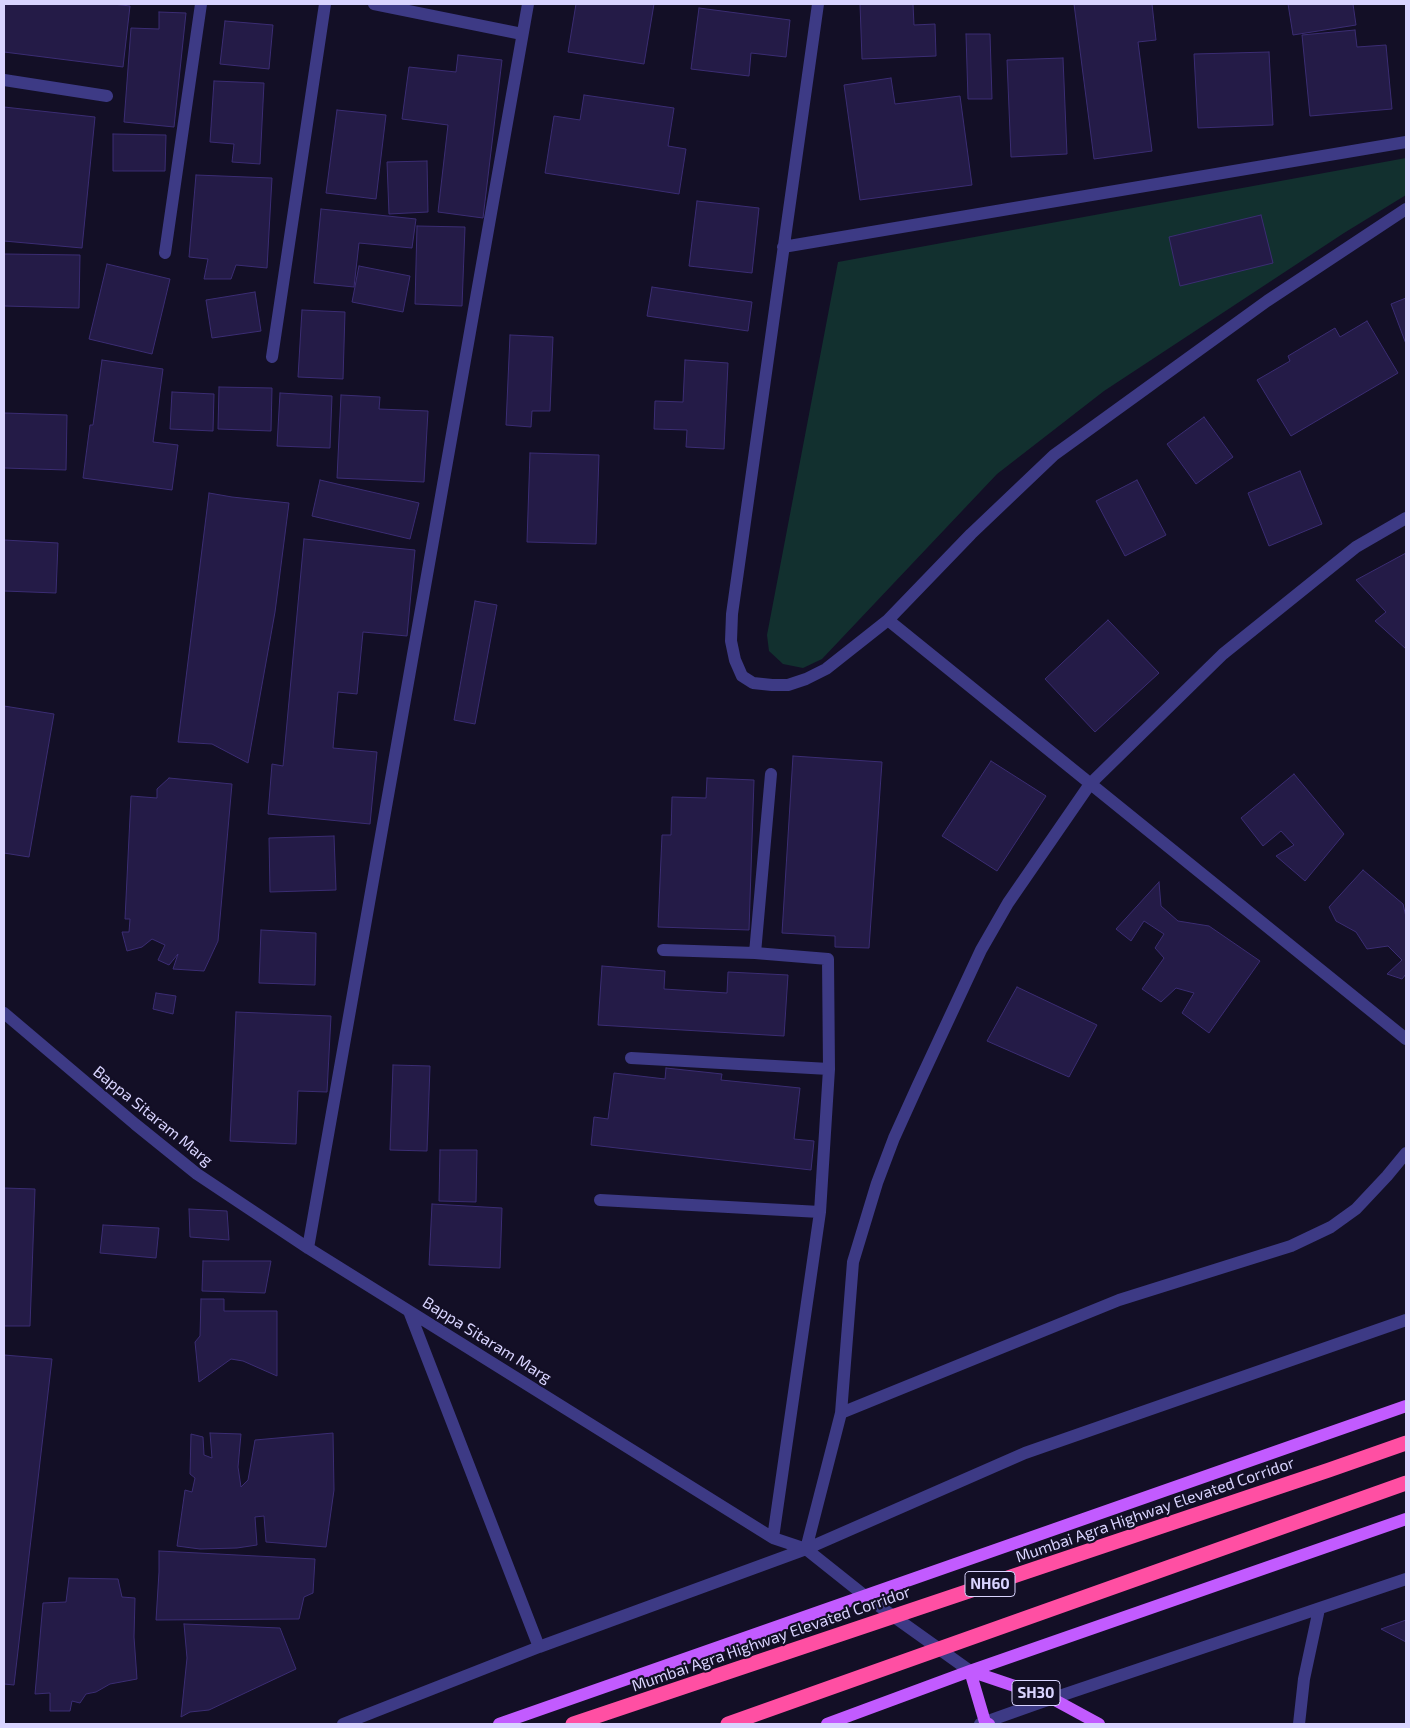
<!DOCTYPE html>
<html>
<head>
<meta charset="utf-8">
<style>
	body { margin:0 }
	#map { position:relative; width:1410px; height:1728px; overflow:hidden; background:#130f26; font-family:"Exo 2",sans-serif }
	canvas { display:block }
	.frame { position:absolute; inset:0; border:5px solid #d9d4ff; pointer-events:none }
</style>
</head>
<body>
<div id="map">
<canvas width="1410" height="1728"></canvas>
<div class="frame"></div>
</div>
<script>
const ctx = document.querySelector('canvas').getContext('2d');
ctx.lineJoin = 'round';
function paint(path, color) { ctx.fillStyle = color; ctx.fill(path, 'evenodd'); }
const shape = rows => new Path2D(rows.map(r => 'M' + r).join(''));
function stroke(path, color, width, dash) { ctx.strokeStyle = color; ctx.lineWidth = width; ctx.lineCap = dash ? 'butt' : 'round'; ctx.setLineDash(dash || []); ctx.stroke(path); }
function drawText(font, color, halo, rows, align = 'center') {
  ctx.font = font + ' "Exo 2",sans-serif'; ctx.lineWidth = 4.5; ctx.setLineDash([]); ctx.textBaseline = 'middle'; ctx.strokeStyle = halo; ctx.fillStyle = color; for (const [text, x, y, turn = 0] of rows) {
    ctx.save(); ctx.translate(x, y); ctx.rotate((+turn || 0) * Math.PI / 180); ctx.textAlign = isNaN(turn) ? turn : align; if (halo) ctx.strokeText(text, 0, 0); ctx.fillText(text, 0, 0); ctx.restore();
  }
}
paint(shape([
	[1406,158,1406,195,1344,233,1104,391,997,474,822,659,803,668,783,664,769,651,767,635,838,262]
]), '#12302f');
const building = shape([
	[4,4,113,4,130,6,123,67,4,52,4,4],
	[576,4,654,4,644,64,568,52,576,4],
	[860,4,913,4,914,25,935,24,936,56,862,59,860,4],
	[1074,4,1152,4,1156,40,1138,42,1152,151,1094,159,1074,4],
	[1288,4,1353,4,1356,25,1293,35,1288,4],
	[699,8,790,20,786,57,751,53,749,76,691,69,699,8],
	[159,12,186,13,174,127,124,122,131,28,159,29,159,12],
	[225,21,273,25,269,69,220,64,225,21],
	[1355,30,1357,47,1386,45,1392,109,1310,116,1302,35,1355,30],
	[966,34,990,34,992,99,968,99,966,34],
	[1269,52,1273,125,1198,128,1194,54,1269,52],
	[458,55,502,60,483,218,438,212,448,125,402,119,409,67,456,72,458,55],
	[1063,58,1067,154,1011,157,1007,60,1063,58],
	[891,78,895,104,960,96,972,185,860,200,844,85,891,78],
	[214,81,264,83,260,164,232,162,234,144,210,142,214,81],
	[584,95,674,108,668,146,686,149,679,194,545,173,554,116,580,120,584,95],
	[4,107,95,117,82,248,4,241,4,107],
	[337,110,386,115,376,199,326,193,337,110],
	[113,134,166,135,165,171,113,171,113,134],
	[427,161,428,212,389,214,387,162,427,161],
	[196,175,272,178,267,268,236,265,231,279,204,279,208,259,189,257,196,175],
	[697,201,759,208,752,273,689,266,697,201],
	[321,209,416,219,412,248,359,243,354,287,314,283,321,209],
	[1261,215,1273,263,1180,286,1169,237,1261,215],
	[417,226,465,227,462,306,415,304,417,226],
	[4,254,80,255,79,308,4,306,4,254],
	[107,264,170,279,152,354,89,339,107,264],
	[359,266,410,276,403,312,352,302,359,266],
	[652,287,752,302,748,331,647,316,652,287],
	[255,292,261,331,212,338,206,300,255,292],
	[1406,298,1406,344,1391,304,1406,298],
	[302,310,345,312,343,379,298,377,302,310],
	[1367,321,1398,373,1291,436,1257,380,1290,361,1288,356,1335,328,1340,337,1367,321],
	[510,335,553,337,550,411,532,411,531,427,506,425,510,335],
	[102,360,163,369,153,442,178,445,172,490,83,478,90,425,93,425,102,360],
	[685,360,728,363,724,449,686,447,687,430,654,429,655,401,683,402,685,360],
	[219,387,272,388,271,431,218,429,219,387],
	[172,392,214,394,213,431,170,429,172,392],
	[280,393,332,396,330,448,277,446,280,393],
	[341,395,380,397,379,409,428,411,424,482,337,478,341,395],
	[4,413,67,415,66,470,4,468,4,413],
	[1204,417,1233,457,1196,484,1167,444,1204,417],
	[530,453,599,455,596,544,527,542,530,453],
	[1300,471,1322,524,1269,546,1248,493,1300,471],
	[320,480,419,503,410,539,312,516,320,480],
	[1137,480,1166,535,1125,556,1096,501,1137,480],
	[209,493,232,497,289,503,275,612,248,763,212,744,178,742,209,493],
	[304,539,415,550,407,636,363,632,357,694,338,692,333,748,377,752,370,824,268,814,272,764,283,766,304,539],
	[4,540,58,543,56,593,4,591,4,540],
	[1406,553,1406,649,1375,621,1386,612,1356,580,1406,553],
	[475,601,497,605,475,724,454,720,475,601],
	[1108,620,1159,673,1095,732,1045,679,1108,620],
	[4,706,54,714,29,857,4,853,4,706],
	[793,756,882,762,869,948,835,947,835,936,782,933,793,756],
	[991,761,1046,796,997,871,942,836,991,761],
	[1294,774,1344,834,1305,881,1276,856,1294,845,1281,831,1263,846,1241,818,1294,774],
	[169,778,232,784,218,941,204,971,173,969,178,954,169,965,158,960,165,945,152,939,142,947,127,951,122,932,129,932,130,919,125,919,131,796,157,798,157,789,169,778],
	[707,778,754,780,749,930,658,927,662,835,671,835,672,797,706,798,707,778],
	[334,836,336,890,270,892,269,838,334,836],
	[1363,870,1403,904,1406,917,1406,974,1402,979,1387,974,1402,960,1388,946,1367,949,1356,932,1336,921,1329,907,1363,870],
	[1159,882,1161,906,1178,921,1209,926,1260,961,1209,1033,1182,1013,1194,993,1176,988,1161,1002,1142,989,1164,958,1155,948,1164,934,1144,921,1131,941,1116,929,1159,882],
	[261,930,316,933,315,985,259,983,261,930],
	[602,966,665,971,664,989,727,993,728,972,788,975,784,1036,598,1025,602,966],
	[1017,987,1097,1025,1069,1077,987,1041,1017,987],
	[156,993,176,996,173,1014,153,1009,156,993],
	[236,1012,331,1016,327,1092,298,1091,296,1144,230,1141,236,1012],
	[393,1065,430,1066,427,1151,390,1150,393,1065],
	[666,1068,722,1074,721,1080,800,1088,794,1139,814,1141,811,1170,591,1145,594,1117,608,1119,614,1073,665,1079,666,1068],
	[440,1150,477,1150,476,1202,439,1201,440,1150],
	[4,1188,35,1189,30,1326,4,1326,4,1188],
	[432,1204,502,1208,500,1268,429,1265,432,1204],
	[189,1209,227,1211,229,1240,190,1237,189,1209],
	[103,1225,159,1228,156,1258,100,1253,103,1225],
	[203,1261,271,1261,265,1293,202,1291,203,1261],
	[201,1299,224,1299,224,1311,277,1311,277,1376,243,1361,231,1359,199,1382,195,1342,200,1336,201,1299],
	[4,1355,52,1359,14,1685,4,1684,4,1355],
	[210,1433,241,1434,238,1467,241,1487,248,1480,255,1440,333,1433,334,1490,326,1547,266,1542,264,1516,255,1517,257,1545,237,1548,200,1549,177,1546,185,1490,192,1492,195,1478,190,1474,191,1434,203,1437,204,1455,212,1458,210,1433],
	[159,1551,315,1559,313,1593,304,1597,299,1619,156,1620,159,1572,159,1551],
	[69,1578,118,1579,122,1597,135,1598,134,1637,137,1679,110,1684,96,1692,86,1694,80,1703,72,1701,70,1711,50,1711,50,1693,35,1694,43,1603,66,1602,69,1578],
	[1406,1620,1406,1642,1381,1629,1406,1620],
	[184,1624,280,1628,296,1669,209,1710,190,1712,181,1717,187,1658,184,1624]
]);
paint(building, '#241b47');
stroke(building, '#3b2d73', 1);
stroke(shape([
	[374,4,522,34],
	[818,4,732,614,731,641,735,660,742,676,753,683,772,685,788,685,806,679,826,669,888,620,971,534,1054,455,1267,301,1406,209],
	[4,80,107,96],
	[783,247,1406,142],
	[165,253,201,4],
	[272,357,325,4],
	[888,620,1406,1039],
	[663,950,755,953,828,959,829,1069],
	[755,953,771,774],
	[4,1013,135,1124,197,1174,308,1248,773,1538,806,1549,865,1596,970,1671],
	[631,1058,829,1069,820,1212,773,1538],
	[600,1200,820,1212],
	[308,1248,528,4],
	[409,1311,539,1647],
	[841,1413,1119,1300,1291,1246,1331,1227,1356,1209,1387,1176,1406,1153],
	[806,1549,841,1413,853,1262,877,1183,894,1138,918,1085,981,950,1008,903,1090,784,1223,654,1356,547,1406,518],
	[343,1724,539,1647,806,1549,1025,1453,1406,1320],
	[980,1724,1036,1704,1406,1579],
	[1299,1724,1304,1679,1319,1609]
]), '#3d3a85', 12);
stroke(shape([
	[970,1671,1053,1699,1099,1724],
	[970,1671,985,1722,989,1724],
	[499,1724,1406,1406],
	[827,1724,970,1671,1406,1519]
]), '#c25bff', 12);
stroke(shape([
	[573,1724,1329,1470,1406,1443],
	[728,1724,1406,1483]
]), '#ff4fa3', 15);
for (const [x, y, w] of [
	[990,1584,50],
	[1036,1693,48]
]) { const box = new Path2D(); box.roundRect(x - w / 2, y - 12.5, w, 25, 4); ctx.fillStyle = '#130f26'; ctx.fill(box); stroke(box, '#d9d4ff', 1); }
drawText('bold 15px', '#d9d4ff', null, [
	["NH60",990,1584],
	["SH30",1036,1693]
]);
drawText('16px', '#d9d4ff', '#130f26', [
	["Bappa Sitaram Marg",153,1116,39],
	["Bappa Sitaram Marg",487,1340,32],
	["Mumbai Agra Highway Elevated Corridor",1155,1510,-19],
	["Mumbai Agra Highway Elevated Corridor",771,1639,-19]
]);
</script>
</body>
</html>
